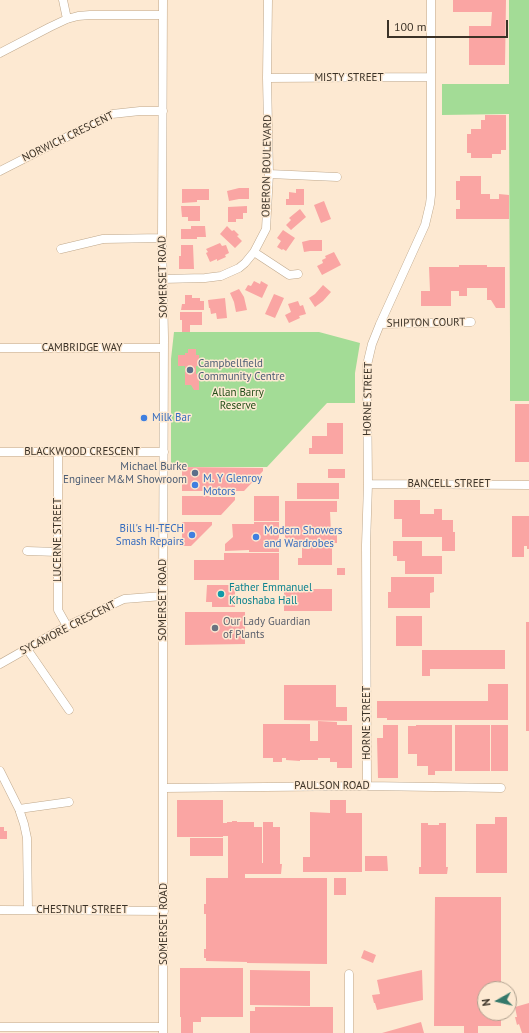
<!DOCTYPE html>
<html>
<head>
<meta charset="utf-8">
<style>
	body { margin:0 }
	#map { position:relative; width:529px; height:1033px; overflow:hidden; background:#fde9d2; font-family:"PT Sans",sans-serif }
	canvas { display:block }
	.north { position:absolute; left:477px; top:981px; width:40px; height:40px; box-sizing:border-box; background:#fde9d2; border:1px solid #afa08e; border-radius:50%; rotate:262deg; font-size:11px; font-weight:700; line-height:16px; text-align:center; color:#3b3227 }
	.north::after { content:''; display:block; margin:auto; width:14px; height:18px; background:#34786a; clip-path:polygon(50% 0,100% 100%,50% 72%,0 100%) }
	.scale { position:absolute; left:387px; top:20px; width:121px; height:18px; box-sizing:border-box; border:2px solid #3b3227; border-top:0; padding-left:5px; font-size:12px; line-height:14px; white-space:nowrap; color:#3b3227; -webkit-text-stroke:3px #fde9d2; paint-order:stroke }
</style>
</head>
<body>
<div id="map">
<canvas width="529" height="1033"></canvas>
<div class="north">N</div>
<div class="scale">100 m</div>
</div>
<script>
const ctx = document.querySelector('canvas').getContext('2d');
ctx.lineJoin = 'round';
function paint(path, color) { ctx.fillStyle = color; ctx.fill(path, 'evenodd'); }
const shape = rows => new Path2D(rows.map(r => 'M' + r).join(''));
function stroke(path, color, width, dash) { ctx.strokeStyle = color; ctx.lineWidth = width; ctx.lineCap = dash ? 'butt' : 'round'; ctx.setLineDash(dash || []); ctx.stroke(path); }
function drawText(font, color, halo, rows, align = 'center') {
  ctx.font = font + ' "PT Sans",sans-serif'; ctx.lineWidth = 3; ctx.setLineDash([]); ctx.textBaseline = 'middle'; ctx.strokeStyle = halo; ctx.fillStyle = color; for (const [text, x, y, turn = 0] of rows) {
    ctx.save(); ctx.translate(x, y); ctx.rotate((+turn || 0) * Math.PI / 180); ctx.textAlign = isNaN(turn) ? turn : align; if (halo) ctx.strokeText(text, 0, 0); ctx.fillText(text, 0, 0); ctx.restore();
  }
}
paint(shape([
	[509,0,529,0,529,401,510,401,510,339,509,114,442,115,442,84,509,84],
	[174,332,319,332,360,343,355,373,355,403,327,403,267,467,171,467,171,359]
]), '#a3dc96');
paint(shape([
	[453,0,506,0,505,65,469,65,469,26,491,26,492,12,453,12],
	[485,115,506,115,506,150,501,150,501,154,492,154,492,158,471,158,471,153,467,153,467,134,471,134,471,129,481,129,481,120,485,120],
	[460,176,481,176,481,194,490,194,490,199,499,199,499,194,509,195,509,219,456,219,456,209,460,209,460,200,456,200,456,181,460,181],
	[239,188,249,188,249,199,239,199,229,201,227,191],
	[182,189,209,189,209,200,197,200,197,202,182,203],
	[296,189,304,189,304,205,286,205,286,199,289,199,289,192,296,193],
	[324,201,331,219,321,223,314,205],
	[181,206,200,206,200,221,188,221,188,217,182,217],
	[247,206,247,213,243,213,243,219,236,219,236,222,228,222,228,207],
	[300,209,306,217,291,230,286,225,291,220,289,218],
	[191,226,205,226,206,237,197,237,197,239,181,239,181,229,191,229],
	[227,226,232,231,234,230,239,235,237,236,242,241,235,248,220,234],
	[283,230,295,238,286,251,283,249,282,250,277,247,281,241,277,238],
	[310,240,322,240,322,251,310,251,304,252,302,242],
	[220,243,222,246,226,245,229,253,225,255,226,257,217,261,217,259,210,262,206,253,208,252,206,249],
	[181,245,193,245,194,269,179,269,179,256,181,256],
	[334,252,341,265,322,275,317,266,323,263,322,260,326,258,325,256],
	[459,265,487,265,487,267,505,267,505,308,496,308,491,300,487,300,487,288,467,288,467,296,459,296,459,291,451,291,451,306,421,306,421,291,430,291,429,267,459,267],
	[254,281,260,284,261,281,268,285,262,298,245,290,248,285,251,286],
	[323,285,331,292,323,301,315,307,309,298,315,294],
	[239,289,244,297,247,310,236,312,234,302,230,293],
	[274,294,284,298,275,318,265,314],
	[185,295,192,295,192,298,200,298,200,301,204,301,204,310,181,310,182,304,185,304],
	[225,298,227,318,217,319,216,313,211,314,210,308,209,308,208,300],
	[298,301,300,306,303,305,306,314,299,316,300,318,289,323,285,315,291,312,288,304],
	[180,312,202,312,202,325,190,325,190,332,182,332,182,320,180,320],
	[188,349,196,349,196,355,199,355,199,366,196,366,196,374,199,374,199,390,194,390,191,385,185,385,185,366,178,366,178,355,185,355,185,353,188,353],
	[515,404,529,404,529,462,515,462],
	[327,423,343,423,343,454,309,454,309,448,312,448,312,436,327,436],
	[182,467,263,468,263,471,244,491,233,491,230,488,219,488,216,491,182,491],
	[328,469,345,469,345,478,328,478],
	[297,483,339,483,339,499,297,499],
	[182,496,210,496,210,497,235,497,235,500,221,515,182,515],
	[254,496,279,496,279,521,254,521],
	[394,500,420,500,420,514,434,514,434,509,442,509,442,520,453,520,453,532,455,532,455,551,442,551,442,537,402,537,402,519,394,519],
	[285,501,337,501,337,512,330,512,331,532,337,532,337,543,285,543],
	[512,516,529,516,529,549,527,549,527,546,524,546,524,557,512,557],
	[182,522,212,522,212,525,191,546,182,546],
	[254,522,279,522,279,552,249,552,249,550,225,551,225,544,233,537,232,524,254,524],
	[393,541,422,541,422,556,442,556,442,574,405,574,405,561,397,561,397,556,393,556],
	[309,546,332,546,332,565,298,565,298,558,302,558,302,548,309,549],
	[224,553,279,553,279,580,194,580,194,560,224,560],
	[337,568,345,568,345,575,337,575],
	[391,577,434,577,434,592,430,593,430,608,388,608,388,592,391,592],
	[207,585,235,585,235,607,212,607,212,602,206,602],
	[284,589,332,589,332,611,284,611],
	[185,612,245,612,245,644,185,645],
	[396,616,422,616,422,646,396,646],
	[526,622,529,622,529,731,526,731],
	[422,650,505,650,505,669,430,669,430,676,422,676],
	[488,684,508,684,508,720,387,720,387,718,377,718,377,701,488,701],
	[284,685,336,685,336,707,347,707,347,721,284,720],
	[318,721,337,722,337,725,352,725,352,768,337,768,337,762,330,762,330,758,318,758,318,760,300,760,300,761,286,760,286,758,282,758,282,762,273,762,273,758,263,758,263,724,310,724,310,741,318,741],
	[383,725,398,725,398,778,378,778,377,738,383,738],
	[416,725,452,725,452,771,435,771,435,775,428,775,428,766,417,766,417,754,408,754,408,726,416,726],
	[455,725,490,725,490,771,455,771],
	[491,725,508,725,508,771,491,771],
	[177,800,223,800,223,823,227,823,227,822,232,822,232,821,237,821,237,822,254,822,254,827,262,827,262,863,263,863,263,822,273,822,273,827,280,827,280,864,282,864,281,874,245,874,245,878,327,878,327,964,247,963,247,962,206,961,206,958,204,958,204,949,206,949,206,914,204,914,204,904,206,904,206,878,228,878,228,836,223,836,223,837,177,837],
	[330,800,346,800,346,813,362,813,362,872,303,872,303,857,310,857,310,812,330,813],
	[495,817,507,817,507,873,476,873,476,824,495,824],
	[421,823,428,823,428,825,439,825,439,823,446,823,446,867,448,867,447,874,419,874,419,867,421,867],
	[0,827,4,827,4,831,7,831,7,839,0,839],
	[190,838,223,838,223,856,190,856],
	[365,856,387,856,388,871,365,871],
	[334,878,346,878,346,895,334,895],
	[435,897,501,897,501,989,485,989,485,1013,501,1013,501,1026,478,1026,478,1033,464,1033,464,1026,434,1026],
	[364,950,376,955,373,963,361,958],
	[180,968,243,968,243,1017,201,1017,201,1022,193,1022,193,1033,181,1033,181,1017,180,1017],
	[250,970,310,971,310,1006,250,1005],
	[422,970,423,1000,377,1010,375,1003,374,1003,372,995,380,994,377,980],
	[529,1003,529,1033,522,1033,519,1024,517,1025,515,1017,517,1017,515,1007],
	[255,1007,333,1007,333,1033,250,1033,250,1011,255,1011],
	[421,1022,424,1033,382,1033]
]), '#faa5a3');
const street = shape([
	[63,0,67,19],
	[0,53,50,27,67,19,78,16,90,15,163,15],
	[267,78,431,77],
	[0,171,112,114,140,111,163,111],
	[269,174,337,177],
	[61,249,103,239,162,238],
	[254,252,289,275,298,274],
	[162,279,205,278,221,276,239,268,245,263,254,252,266,229,269,174,267,78,268,0],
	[380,324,471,322],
	[0,348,164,348],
	[0,452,164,452],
	[58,452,58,610,67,626],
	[368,484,529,485],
	[27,551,58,552],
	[27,649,69,710],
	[0,664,67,626,124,599,163,596],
	[0,771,19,809,24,824,27,838,28,910],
	[367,786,366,545,368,484,367,380,367,365,372,344,380,324,425,225,430,204,431,195,431,0],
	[164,788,367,786,501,788],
	[19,809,69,802],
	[0,910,164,911],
	[0,1027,163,1027],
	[163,1033,163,593,164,337,162,238,163,0],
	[349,1033,349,974]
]);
stroke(street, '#bfa88c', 9);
stroke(street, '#fff', 8);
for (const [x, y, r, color] of [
	[190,370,4,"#5c6f8a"],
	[144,418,4,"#3f7fe0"],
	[195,473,4,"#5c6f8a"],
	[195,485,4,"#3f7fe0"],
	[192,535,4,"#3f7fe0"],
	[256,537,4,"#3f7fe0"],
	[221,594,4,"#0f9aa8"],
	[215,628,4,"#6b7280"]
]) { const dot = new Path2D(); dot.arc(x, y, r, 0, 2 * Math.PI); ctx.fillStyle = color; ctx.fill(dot); stroke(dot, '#fde9d2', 1.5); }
drawText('11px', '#3b3227', '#fde9d2', [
	["MISTY STREET",349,78],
	["NORWICH CRESCENT",68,137,-26],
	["OBERON BOULEVARD",267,166,-89],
	["SOMERSET ROAD",163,277,-91],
	["SHIPTON COURT",426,323,-1],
	["CAMBRIDGE WAY",82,348],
	["HORNE STREET",368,399,-89],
	["BLACKWOOD CRESCENT",82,452],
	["BANCELL STREET",449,484],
	["LUCERNE STREET",58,540,-90],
	["SOMERSET ROAD",163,600,-90],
	["SYCAMORE CRESCENT",68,628,-27],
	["HORNE STREET",367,723,-90],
	["PAULSON ROAD",332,786],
	["CHESTNUT STREET",82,910],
	["SOMERSET ROAD",164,924,-90]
]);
drawText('11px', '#4e5e75', '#fde9d2', [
	["Campbellfield",198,364],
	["Community Centre",198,377],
	["Michael Burke",187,467,"right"],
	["Engineer M&M Showroom",187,480,"right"]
], 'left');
drawText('11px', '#234d18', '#fde9d2', [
	["Allan Barry",238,393],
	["Reserve",238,406]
]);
drawText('11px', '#366cbe', '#fde9d2', [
	["Milk Bar",152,418],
	["M. Y Glenroy",203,479],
	["Motors",203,492],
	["Bill's HI-TECH",184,529,"right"],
	["Smash Repairs",184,542,"right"],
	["Modern Showers",264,531],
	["and Wardrobes",264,544]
], 'left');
drawText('11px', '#0d838f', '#fde9d2', [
	["Father Emmanuel",229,588],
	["Khoshaba Hall",229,601]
], 'left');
drawText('11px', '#5b616d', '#fde9d2', [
	["Our Lady Guardian",223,622],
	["of Plants",223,635]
], 'left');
</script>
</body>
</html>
